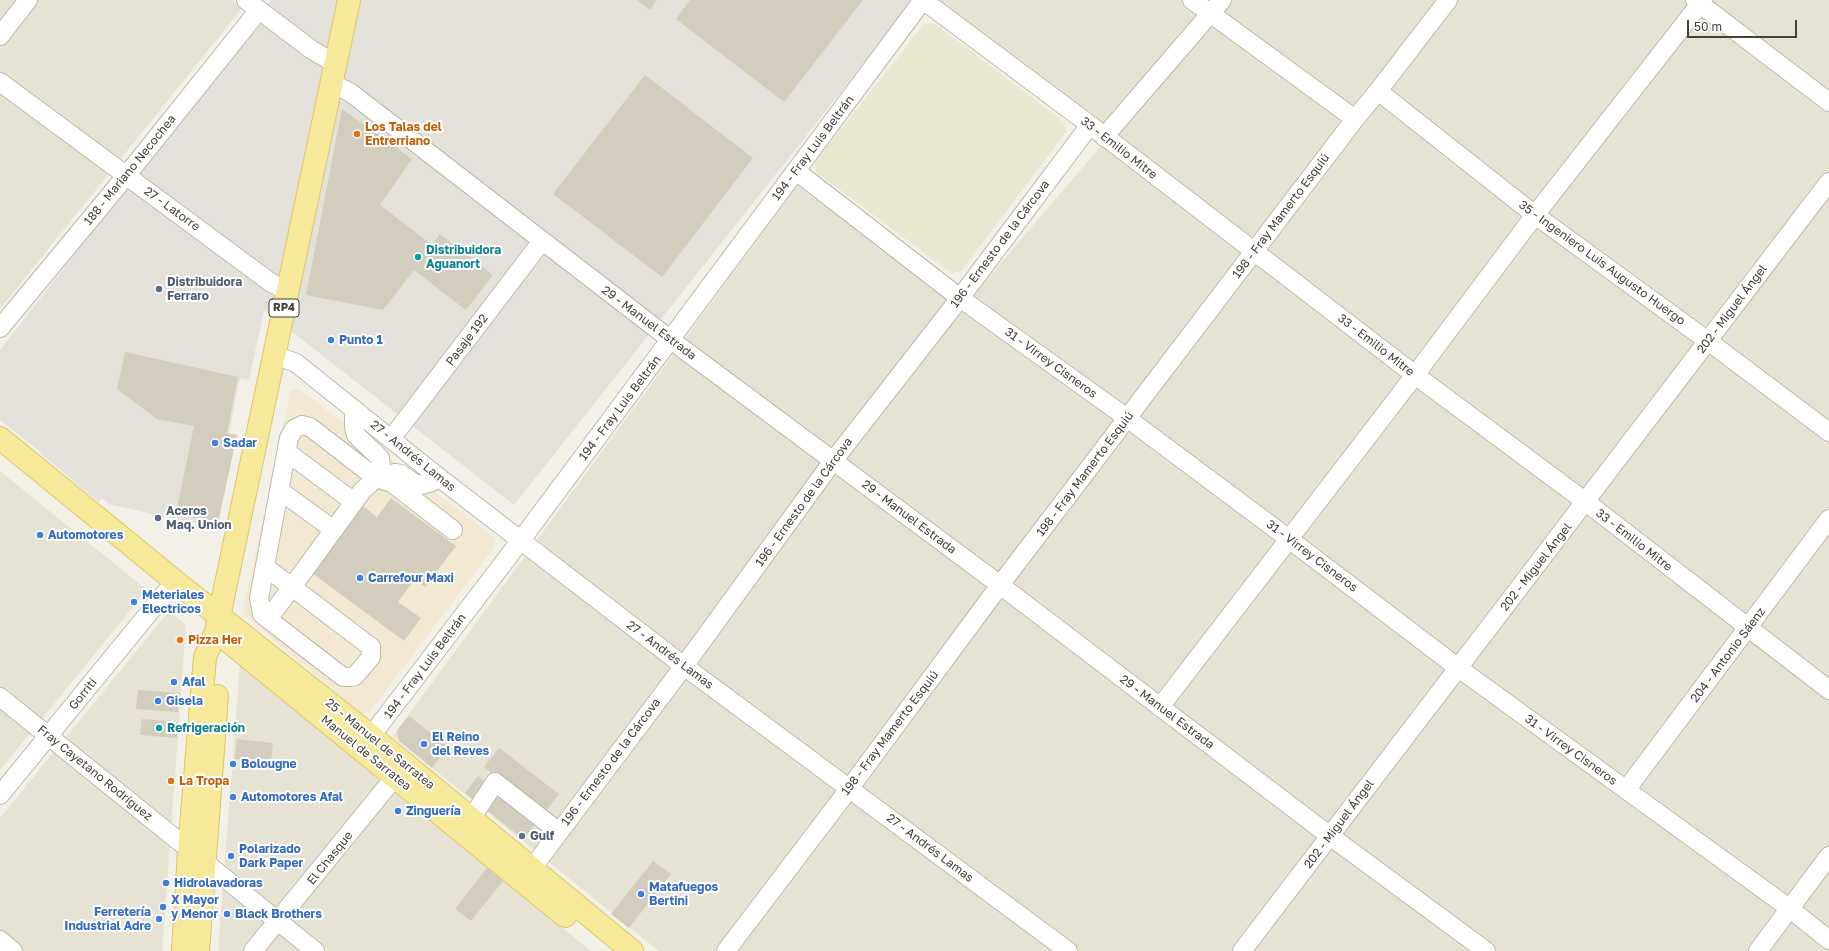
<!DOCTYPE html>
<html>
<head>
<meta charset="utf-8">
<style>
	body { margin:0 }
	#map { position:relative; width:1829px; height:951px; overflow:hidden; background:#f2f0e7; font-family:"Golos Text",sans-serif }
	canvas { display:block }
	.scale { position:absolute; left:1687px; top:20px; width:110px; height:18px; box-sizing:border-box; border:2px solid #444136; border-top:0; padding-left:5px; font-size:12px; line-height:14px; white-space:nowrap; color:#444136; -webkit-text-stroke:3px #fff; paint-order:stroke }
</style>
</head>
<body>
<div id="map">
<canvas width="1829" height="951"></canvas>
<div class="scale">50 m</div>
</div>
<script>
const ctx = document.querySelector('canvas').getContext('2d');
ctx.lineJoin = 'round';
function paint(path, color) { ctx.fillStyle = color; ctx.fill(path, 'evenodd'); }
const shape = rows => new Path2D(rows.map(r => 'M' + r).join(''));
function stroke(path, color, width, dash) { ctx.strokeStyle = color; ctx.lineWidth = width; ctx.lineCap = dash ? 'butt' : 'round'; ctx.setLineDash(dash || []); ctx.stroke(path); }
function drawText(font, color, halo, rows, align = 'center') {
  ctx.font = font + ' "Golos Text",sans-serif'; ctx.lineWidth = 4; ctx.setLineDash([]); ctx.textBaseline = 'middle'; ctx.strokeStyle = halo; ctx.fillStyle = color; for (const [text, x, y, turn = 0] of rows) {
    ctx.save(); ctx.translate(x, y); ctx.rotate((+turn || 0) * Math.PI / 180); ctx.textAlign = isNaN(turn) ? turn : align; if (halo) ctx.strokeText(text, 0, 0); ctx.fillText(text, 0, 0); ctx.restore();
  }
}
paint(shape([
	[0,0,232,0,242,8,0,309],
	[938,0,1829,0,1829,951,659,951,393,736,797,186,964,306,1114,131],
	[0,471,147,590,0,770],
	[169,611,186,625,162,951,0,951,0,818],
	[240,664,591,951,218,951]
]), '#e6e3d5');
paint(shape([
	[299,389,494,537,495,546,369,713,361,713,245,616,243,610,291,390]
]), '#f3e9d3');
paint(shape([
	[270,0,909,0,912,2,514,505,264,310,249,380,240,378,210,527,109,504,102,498,99,502,41,454,42,453,0,420,0,350,271,1]
]), '#e4e1db');
paint(shape([
	[934,23,1065,123,1066,132,961,271,951,273,816,172,815,162,924,24]
]), '#eae7d1');
paint(shape([
	[637,0,657,0,650,10],
	[690,0,863,0,784,102,676,19],
	[645,75,753,158,662,277,553,194],
	[342,109,412,159,380,205,432,245,440,234,493,275,466,310,414,270,383,310,306,295],
	[125,352,238,377,227,433,237,435,218,523,176,514,194,426,157,419,117,389],
	[391,498,456,546,425,587,415,579,398,602,421,618,404,641,312,573,363,506,377,517],
	[138,690,180,693,178,712,136,709],
	[409,716,448,747,432,768,399,741,397,730],
	[142,719,178,722,177,738,140,735],
	[237,739,273,743,271,763,235,759],
	[499,748,559,794,544,813,484,767],
	[478,776,536,823,523,839,465,793],
	[653,861,671,874,629,928,611,914],
	[487,868,503,881,471,921,455,909]
]), '#d3cdbd');
const minor = shape([
	[246,0,312,50,336,64],
	[923,0,1090,125,1415,375,1586,502,1829,690],
	[1192,0,1355,119],
	[1695,0,1829,102],
	[0,36,28,0],
	[0,82,270,282,287,291],
	[332,83,351,93,671,340,1000,585,1330,836,1486,951],
	[1378,91,1535,215,1708,341,1829,432],
	[1104,137,1222,0],
	[796,171,960,298,1127,418,1289,539,1457,667,1789,908,1829,940],
	[0,328,126,176,259,10],
	[275,355,296,363,437,476,684,666,1068,951],
	[354,409,354,427,356,435,380,458,382,475],
	[391,439,542,241],
	[287,452,354,502],
	[279,490,334,530],
	[265,567,292,587,371,647,371,657,355,676,349,677,343,677,268,619,292,587,362,491,376,478,392,483,453,530],
	[268,619,262,614,259,598,289,438,294,429,302,425,310,427,376,478,395,473,401,474,414,483,421,485,432,482,437,476],
	[0,697,315,951],
	[1160,707,1415,375,1535,215,1703,0],
	[371,736,521,540,923,0],
	[1626,790,1829,519],
	[0,795,166,592],
	[471,819,495,782,559,832],
	[524,879,684,666,833,461,960,298,1090,125],
	[0,940,13,951],
	[253,951,403,767],
	[726,951,849,789,1000,585,1355,119,1378,91,1448,0],
	[1242,951,1829,182],
	[1758,951,1829,856]
]);
const major = shape([
	[0,438,176,582,371,736,632,951],
	[228,641,565,916],
	[183,951,189,850,205,657,216,631,349,0],
	[198,951,217,696]
]);
stroke(minor, '#bdb9aa', 20);
stroke(major, '#dbc86b', 24);
stroke(minor, '#fff', 18);
stroke(major, '#f7e99a', 22);
for (const [x, y, r, color] of [
	[357,134,4,"#e8710a"],
	[418,257,4,"#0f9aa8"],
	[159,289,4,"#5c6f8a"],
	[331,340,4,"#3f7fe0"],
	[215,443,4,"#3f7fe0"],
	[158,518,4,"#5c6f8a"],
	[40,535,4,"#3f7fe0"],
	[360,578,4,"#3f7fe0"],
	[134,602,4,"#3f7fe0"],
	[180,640,4,"#e8710a"],
	[174,682,4,"#3f7fe0"],
	[158,701,4,"#3f7fe0"],
	[159,728,4,"#0f9aa8"],
	[424,744,4,"#3f7fe0"],
	[233,764,4,"#3f7fe0"],
	[171,781,4,"#e8710a"],
	[233,797,4,"#3f7fe0"],
	[398,811,4,"#3f7fe0"],
	[522,836,4,"#5c6f8a"],
	[231,856,4,"#3f7fe0"],
	[166,883,4,"#3f7fe0"],
	[641,894,4,"#3f7fe0"],
	[163,907,4,"#3f7fe0"],
	[227,914,4,"#3f7fe0"],
	[159,919,4,"#3f7fe0"]
]) { const dot = new Path2D(); dot.arc(x, y, r, 0, 2 * Math.PI); ctx.fillStyle = color; ctx.fill(dot); stroke(dot, '#fff', 1.5); }
for (const [x, y, w] of [
	[284,308,30]
]) { const box = new Path2D(); box.roundRect(x - w / 2, y - 9, w, 18, 3); ctx.fillStyle = '#fff'; ctx.fill(box); stroke(box, '#444136', 1); }
drawText('bold 11px', '#444136', null, [
	["RP4",284,308]
]);
drawText('bold 12px', '#c56008', '#fff', [
	["Los Talas del",365,127],
	["Entrerriano",365,141],
	["Pizza Her",188,640],
	["La Tropa",179,781]
], 'left');
drawText('12px', '#444136', '#fff', [
	["194 - Fray Luis Beltrán",813,148,-53],
	["33 - Emilio Mitre",1119,148,38],
	["188 - Mariano Necochea",130,170,-51],
	["27 - Latorre",172,209,36],
	["198 - Fray Mamerto Esquiú",1281,216,-53],
	["196 - Ernesto de la Cárcova",1000,244,-53],
	["35 - Ingeniero Luis Augusto Huergo",1602,263,36],
	["202 - Miguel Ángel",1732,309,-53],
	["29 - Manuel Estrada",649,323,37],
	["Pasaje 192",467,340,-53],
	["33 - Emilio Mitre",1376,345,38],
	["31 - Virrey Cisneros",1051,363,36],
	["194 - Fray Luis Beltrán",620,408,-53],
	["27 - Andrés Lamas",413,456,39],
	["198 - Fray Mamerto Esquiú",1085,474,-53],
	["196 - Ernesto de la Cárcova",804,502,-54],
	["29 - Manuel Estrada",909,517,37],
	["33 - Emilio Mitre",1634,540,38],
	["31 - Virrey Cisneros",1312,556,37],
	["202 - Miguel Ángel",1536,567,-52],
	["27 - Andrés Lamas",670,655,37],
	["204 - Antonio Sáenz",1728,655,-53],
	["194 - Fray Luis Beltrán",425,666,-53],
	["Gorriti",83,694,-51],
	["29 - Manuel Estrada",1167,712,37],
	["198 - Fray Mamerto Esquiú",890,733,-53],
	["25 - Manuel de Sarratea",380,744,39],
	["31 - Virrey Cisneros",1571,750,36],
	["Manuel de Sarratea",366,753,39],
	["196 - Ernesto de la Cárcova",611,762,-53],
	["Fray Cayetano Rodríguez",95,773,39],
	["202 - Miguel Ángel",1339,824,-53],
	["27 - Andrés Lamas",930,848,37],
	["El Chasque",330,858,-51]
]);
drawText('bold 12px', '#0d838f', '#fff', [
	["Distribuidora",426,250],
	["Aguanort",426,264],
	["Refrigeración",167,728]
], 'left');
drawText('bold 12px', '#4e5e75', '#fff', [
	["Distribuidora",167,282],
	["Ferraro",167,296],
	["Aceros",166,511],
	["Maq. Union",166,525],
	["Gulf",530,836]
], 'left');
drawText('bold 12px', '#366cbe', '#fff', [
	["Punto 1",339,340],
	["Sadar",223,443],
	["Automotores",48,535],
	["Carrefour Maxi",368,578],
	["Meteriales",142,595],
	["Electricos",142,609],
	["Afal",182,682],
	["Gisela",166,701],
	["El Reino",432,737],
	["del Reves",432,751],
	["Bolougne",241,764],
	["Automotores Afal",241,797],
	["Zinguería",406,811],
	["Polarizado",239,849],
	["Dark Paper",239,863],
	["Hidrolavadoras",174,883],
	["Matafuegos",649,887],
	["Bertini",649,901],
	["X Mayor",171,900],
	["y Menor",171,914],
	["Ferretería",151,912,"right"],
	["Industrial Adre",151,926,"right"],
	["Black Brothers",235,914]
], 'left');
</script>
</body>
</html>
